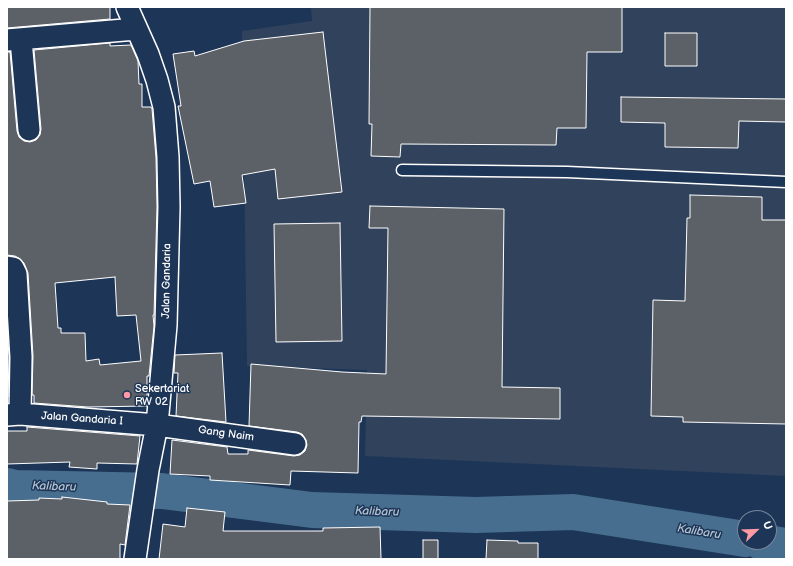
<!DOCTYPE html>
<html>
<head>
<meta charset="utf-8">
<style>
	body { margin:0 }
	#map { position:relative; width:793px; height:566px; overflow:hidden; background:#1d3557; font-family:"Balsamiq Sans",sans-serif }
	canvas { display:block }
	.frame { position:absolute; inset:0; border:8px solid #fff; pointer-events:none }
	.north { position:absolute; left:737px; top:510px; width:40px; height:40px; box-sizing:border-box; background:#1d3557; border:1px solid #77869a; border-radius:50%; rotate:67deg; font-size:11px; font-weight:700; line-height:16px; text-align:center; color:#fff }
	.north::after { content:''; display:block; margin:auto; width:14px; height:18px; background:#ff9aa2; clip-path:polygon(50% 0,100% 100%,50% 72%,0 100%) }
</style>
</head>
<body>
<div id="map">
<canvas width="793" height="566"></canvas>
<div class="frame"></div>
<div class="north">U</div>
</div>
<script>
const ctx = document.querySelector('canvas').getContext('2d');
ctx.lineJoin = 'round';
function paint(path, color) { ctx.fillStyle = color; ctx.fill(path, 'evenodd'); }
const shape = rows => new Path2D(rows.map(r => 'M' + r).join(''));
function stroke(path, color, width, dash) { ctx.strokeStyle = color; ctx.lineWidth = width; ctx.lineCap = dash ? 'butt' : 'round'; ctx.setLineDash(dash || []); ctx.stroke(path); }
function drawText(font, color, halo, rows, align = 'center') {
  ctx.font = font + ' "Balsamiq Sans",sans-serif'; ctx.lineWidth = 3; ctx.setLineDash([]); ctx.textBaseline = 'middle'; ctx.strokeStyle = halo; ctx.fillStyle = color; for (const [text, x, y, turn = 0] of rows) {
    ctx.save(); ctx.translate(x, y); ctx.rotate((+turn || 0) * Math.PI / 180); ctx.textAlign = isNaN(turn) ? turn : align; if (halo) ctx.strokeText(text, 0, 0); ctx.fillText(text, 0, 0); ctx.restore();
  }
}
paint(shape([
	[311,7,786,7,786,476,365,456,367,370,247,366,242,31,312,21]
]), '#30425c');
stroke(shape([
	[7,486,15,488,162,491,312,510,476,515,573,512,745,539],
	[761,542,786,546]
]), '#476e8f', 36);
const building = shape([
	[7,7,110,7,110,19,7,28,7,7],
	[370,7,622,7,622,52,587,52,586,128,557,128,556,145,401,144,400,157,371,156,372,124,369,124,370,7],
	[323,32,342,192,278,199,275,169,242,175,246,203,214,207,210,181,194,184,178,106,181,106,173,54,194,51,195,56,244,41,323,32],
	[665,33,697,33,697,66,665,66,665,33],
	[110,43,110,46,131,45,138,61,139,84,142,84,142,107,151,107,152,109,156,158,157,207,154,315,153,315,154,326,149,376,147,376,147,406,88,407,34,403,34,395,32,395,33,356,28,273,24,263,20,259,15,256,7,255,7,52,10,52,17,131,19,137,24,141,30,142,36,140,40,135,41,129,34,50,110,43],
	[115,277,117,316,136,315,141,361,100,365,99,359,86,361,85,333,61,333,61,328,58,328,55,283,115,277],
	[621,97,786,99,786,122,739,121,738,148,665,147,665,123,621,122,621,97],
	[690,195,762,197,762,220,786,220,786,424,683,422,683,417,651,416,653,300,685,301,687,218,690,218,690,195],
	[370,206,504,209,502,387,560,388,560,419,362,416,361,422,359,422,358,473,291,471,290,485,210,480,210,476,170,474,172,440,227,447,228,454,248,454,248,450,294,456,300,455,305,451,307,445,306,440,302,434,297,432,249,426,251,364,342,372,386,374,388,228,369,228,370,206],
	[340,223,342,341,276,342,274,224,340,223],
	[7,324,9,357,8,397,7,397,7,324],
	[222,353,226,422,176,416,178,373,174,373,175,355,222,353],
	[27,427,140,436,137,464,97,463,97,469,69,467,70,462,7,464,7,431,27,431,27,427],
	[62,497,107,502,107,504,130,505,125,545,120,544,120,559,7,559,7,501,39,500,39,498,62,499,62,497],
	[187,508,225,512,223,531,323,531,323,528,380,527,381,559,159,559,163,524,185,527,187,508],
	[423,540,438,540,438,559,423,559,423,540],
	[487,540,518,541,518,543,538,543,538,559,486,559,487,540]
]);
paint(building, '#5c6067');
stroke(building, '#fff', 1);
const service = shape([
	[402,170,567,172,786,182]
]);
const minor = shape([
	[127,7,148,54,157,80,164,107,168,157,169,207,166,325,157,425,148,470,135,559],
	[7,40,136,29],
	[21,40,29,130],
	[7,267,13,268,16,274,21,357,20,414],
	[7,415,20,414,157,425,295,444]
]);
stroke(service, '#fff', 13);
stroke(minor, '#fff', 24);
stroke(service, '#1d3557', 10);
stroke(minor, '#1d3557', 21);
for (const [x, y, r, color] of [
	[127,395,4,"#ff9aa2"]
]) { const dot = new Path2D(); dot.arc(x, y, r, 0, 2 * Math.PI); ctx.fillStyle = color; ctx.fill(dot); stroke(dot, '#1d3557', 1.5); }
drawText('11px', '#fff', '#1d3557', [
	["Jalan Gandaria",167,281,-89],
	["Jalan Gandaria I",82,419,4],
	["Gang Naim",226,434,8]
]);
drawText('11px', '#fff', '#1d3557', [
	["Sekertariat",135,389],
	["RW 02",135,402]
], 'left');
drawText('italic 12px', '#b5c5d2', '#1d3557', [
	["Kalibaru",54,487,2],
	["Kalibaru",377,512,2],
	["Kalibaru",699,532,9]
]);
</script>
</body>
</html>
